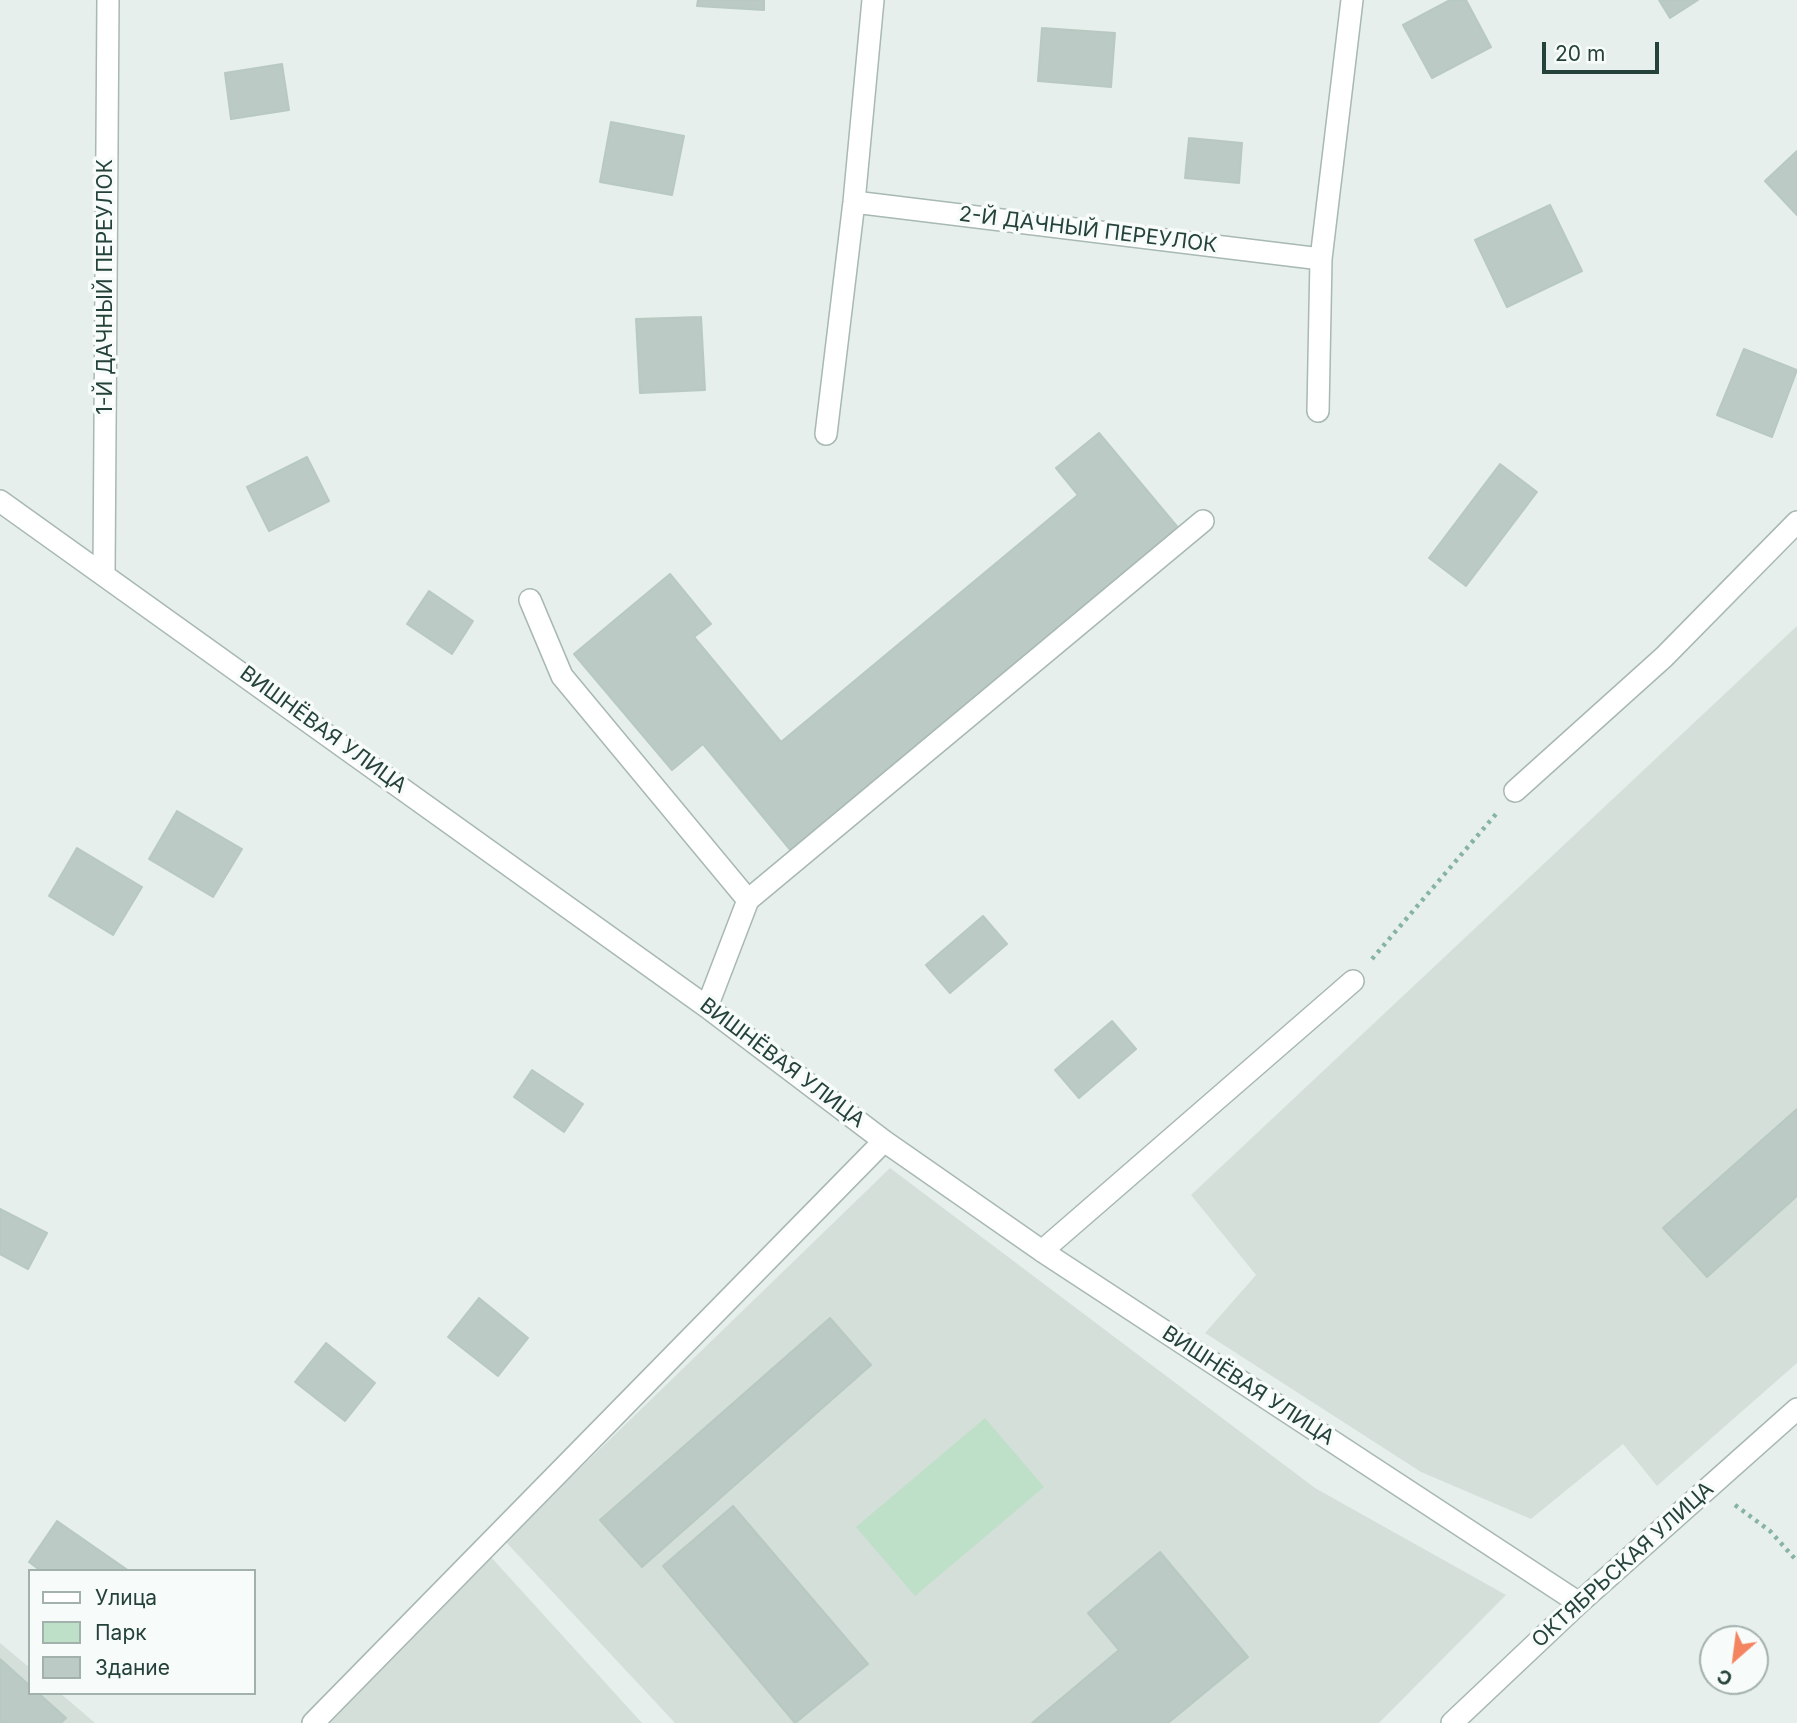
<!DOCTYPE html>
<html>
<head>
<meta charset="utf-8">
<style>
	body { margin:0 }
	#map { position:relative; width:1797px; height:1723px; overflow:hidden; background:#e6efeb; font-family:Inter,sans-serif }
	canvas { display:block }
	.legend { position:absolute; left:28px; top:1569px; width:228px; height:126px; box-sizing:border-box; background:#f7fbf9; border:2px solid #a3b1ad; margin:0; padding:9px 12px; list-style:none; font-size:21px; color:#24423a }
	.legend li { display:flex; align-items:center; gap:14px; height:35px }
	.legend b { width:35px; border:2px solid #a3b1ad }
	.north { position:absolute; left:1699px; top:1625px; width:70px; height:70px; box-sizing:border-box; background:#f7fbf9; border:2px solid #a3b1ad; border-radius:50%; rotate:208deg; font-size:19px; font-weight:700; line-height:28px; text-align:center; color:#24423a }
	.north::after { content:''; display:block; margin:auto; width:24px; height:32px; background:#f4845f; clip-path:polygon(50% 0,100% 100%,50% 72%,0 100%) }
	.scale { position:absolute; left:1542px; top:42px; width:117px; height:32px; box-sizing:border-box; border:4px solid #24423a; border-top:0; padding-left:9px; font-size:21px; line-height:24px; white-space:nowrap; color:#24423a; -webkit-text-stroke:5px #f7fbf9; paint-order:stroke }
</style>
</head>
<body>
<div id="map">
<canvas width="1797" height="1723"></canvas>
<ul class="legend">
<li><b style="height:9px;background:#fff"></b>Улица</li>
<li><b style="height:19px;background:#bfe0c8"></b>Парк</li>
<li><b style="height:19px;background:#bbcac4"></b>Здание</li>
</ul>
<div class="north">С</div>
<div class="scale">20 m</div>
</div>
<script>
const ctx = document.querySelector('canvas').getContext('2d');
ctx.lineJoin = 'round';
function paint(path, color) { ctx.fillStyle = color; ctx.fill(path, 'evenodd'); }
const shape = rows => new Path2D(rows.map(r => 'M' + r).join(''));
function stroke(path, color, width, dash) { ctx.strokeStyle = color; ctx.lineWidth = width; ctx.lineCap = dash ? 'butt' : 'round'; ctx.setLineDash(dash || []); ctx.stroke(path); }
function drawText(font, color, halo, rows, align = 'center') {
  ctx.font = font + ' Inter,sans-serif'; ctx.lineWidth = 7; ctx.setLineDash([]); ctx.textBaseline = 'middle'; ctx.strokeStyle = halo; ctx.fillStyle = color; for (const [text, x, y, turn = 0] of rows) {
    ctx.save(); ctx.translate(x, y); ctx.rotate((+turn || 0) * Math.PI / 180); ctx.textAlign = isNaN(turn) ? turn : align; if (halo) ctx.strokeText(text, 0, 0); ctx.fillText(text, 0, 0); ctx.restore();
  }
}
paint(shape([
	[1797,626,1797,1363,1657,1486,1623,1444,1531,1519,1421,1472,1205,1333,1256,1275,1191,1195],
	[890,1168,1315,1488,1506,1595,1379,1723,675,1723,505,1541],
	[490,1556,642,1723,326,1723],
	[0,1643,30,1668,30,1693,60,1693,95,1723,0,1723]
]), '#d4dfda');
paint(shape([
	[985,1418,1044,1487,915,1596,856,1527]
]), '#bfe0c8');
const building = shape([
	[698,0,764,0,764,10,697,6,698,0],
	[1450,0,1466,0,1491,47,1432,78,1403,25,1450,0],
	[1659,0,1698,0,1670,18,1659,0],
	[1042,28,1115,33,1111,87,1038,81,1042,28],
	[282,64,289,110,231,119,225,73,282,64],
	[611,122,684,136,672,195,600,182,611,122],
	[1189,138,1242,143,1239,183,1185,178,1189,138],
	[1797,151,1797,215,1765,181,1797,151],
	[1550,205,1582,271,1507,307,1475,240,1550,205],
	[701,317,705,390,640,393,636,319,701,317],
	[1744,349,1797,370,1772,437,1717,415,1744,349],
	[1099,433,1180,530,792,852,703,744,672,770,574,654,670,574,711,624,694,637,781,742,1078,495,1056,468,1099,433],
	[307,457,329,501,269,531,247,487,307,457],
	[1500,464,1537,492,1466,586,1429,558,1500,464],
	[429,591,473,621,452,654,407,624,429,591],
	[177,811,242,849,213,897,149,859,177,811],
	[77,848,142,887,113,935,49,896,77,848],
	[983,916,1007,944,950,993,926,965,983,916],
	[1112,1021,1136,1049,1079,1098,1055,1070,1112,1021],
	[532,1070,583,1104,564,1132,514,1097,532,1070],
	[1797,1109,1797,1196,1707,1277,1663,1228,1797,1109],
	[0,1209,47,1233,28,1269,0,1254,0,1209],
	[479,1298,528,1338,498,1376,448,1337,479,1298],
	[830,1318,871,1365,642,1567,600,1520,830,1318],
	[326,1343,375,1383,345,1421,295,1382,326,1343],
	[733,1506,868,1664,795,1723,663,1566,733,1506],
	[57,1521,129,1571,41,1571,29,1562,57,1521],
	[1160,1552,1248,1657,1168,1723,1032,1723,1119,1650,1088,1613,1160,1552],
	[0,1659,30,1686,30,1693,38,1693,66,1718,61,1723,0,1723,0,1659]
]);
paint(building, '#bbcac4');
stroke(building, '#b8c9c2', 2);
const minor = shape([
	[854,202,1321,259],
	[1318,411,1321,259,1352,0],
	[826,434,854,202,873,0],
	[0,501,707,1007,884,1141,1042,1251,1579,1603],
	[104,573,108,0],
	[530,600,562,676,748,900,1203,521],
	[1515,791,1664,657,1797,522],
	[707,1007,748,900],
	[1042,1251,1353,981],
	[313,1723,884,1141],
	[1452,1723,1579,1603,1797,1409]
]);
stroke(minor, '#a8b8b2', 24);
stroke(shape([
	[1372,959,1496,814],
	[1735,1505,1770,1531,1797,1561]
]), '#86b3a5', 4.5, [3.5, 5]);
stroke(minor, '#fff', 21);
drawText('21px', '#24423a', '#f7fbf9', [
	["2-Й ДАЧНЫЙ ПЕРЕУЛОК",1088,230,7],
	["1-Й ДАЧНЫЙ ПЕРЕУЛОК",106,287,-90],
	["ВИШНЁВАЯ УЛИЦА",323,730,36],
	["ВИШНЁВАЯ УЛИЦА",782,1063,37],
	["ВИШНЁВАЯ УЛИЦА",1248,1386,33],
	["ОКТЯБРЬСКАЯ УЛИЦА",1623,1565,-42]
]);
</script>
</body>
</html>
